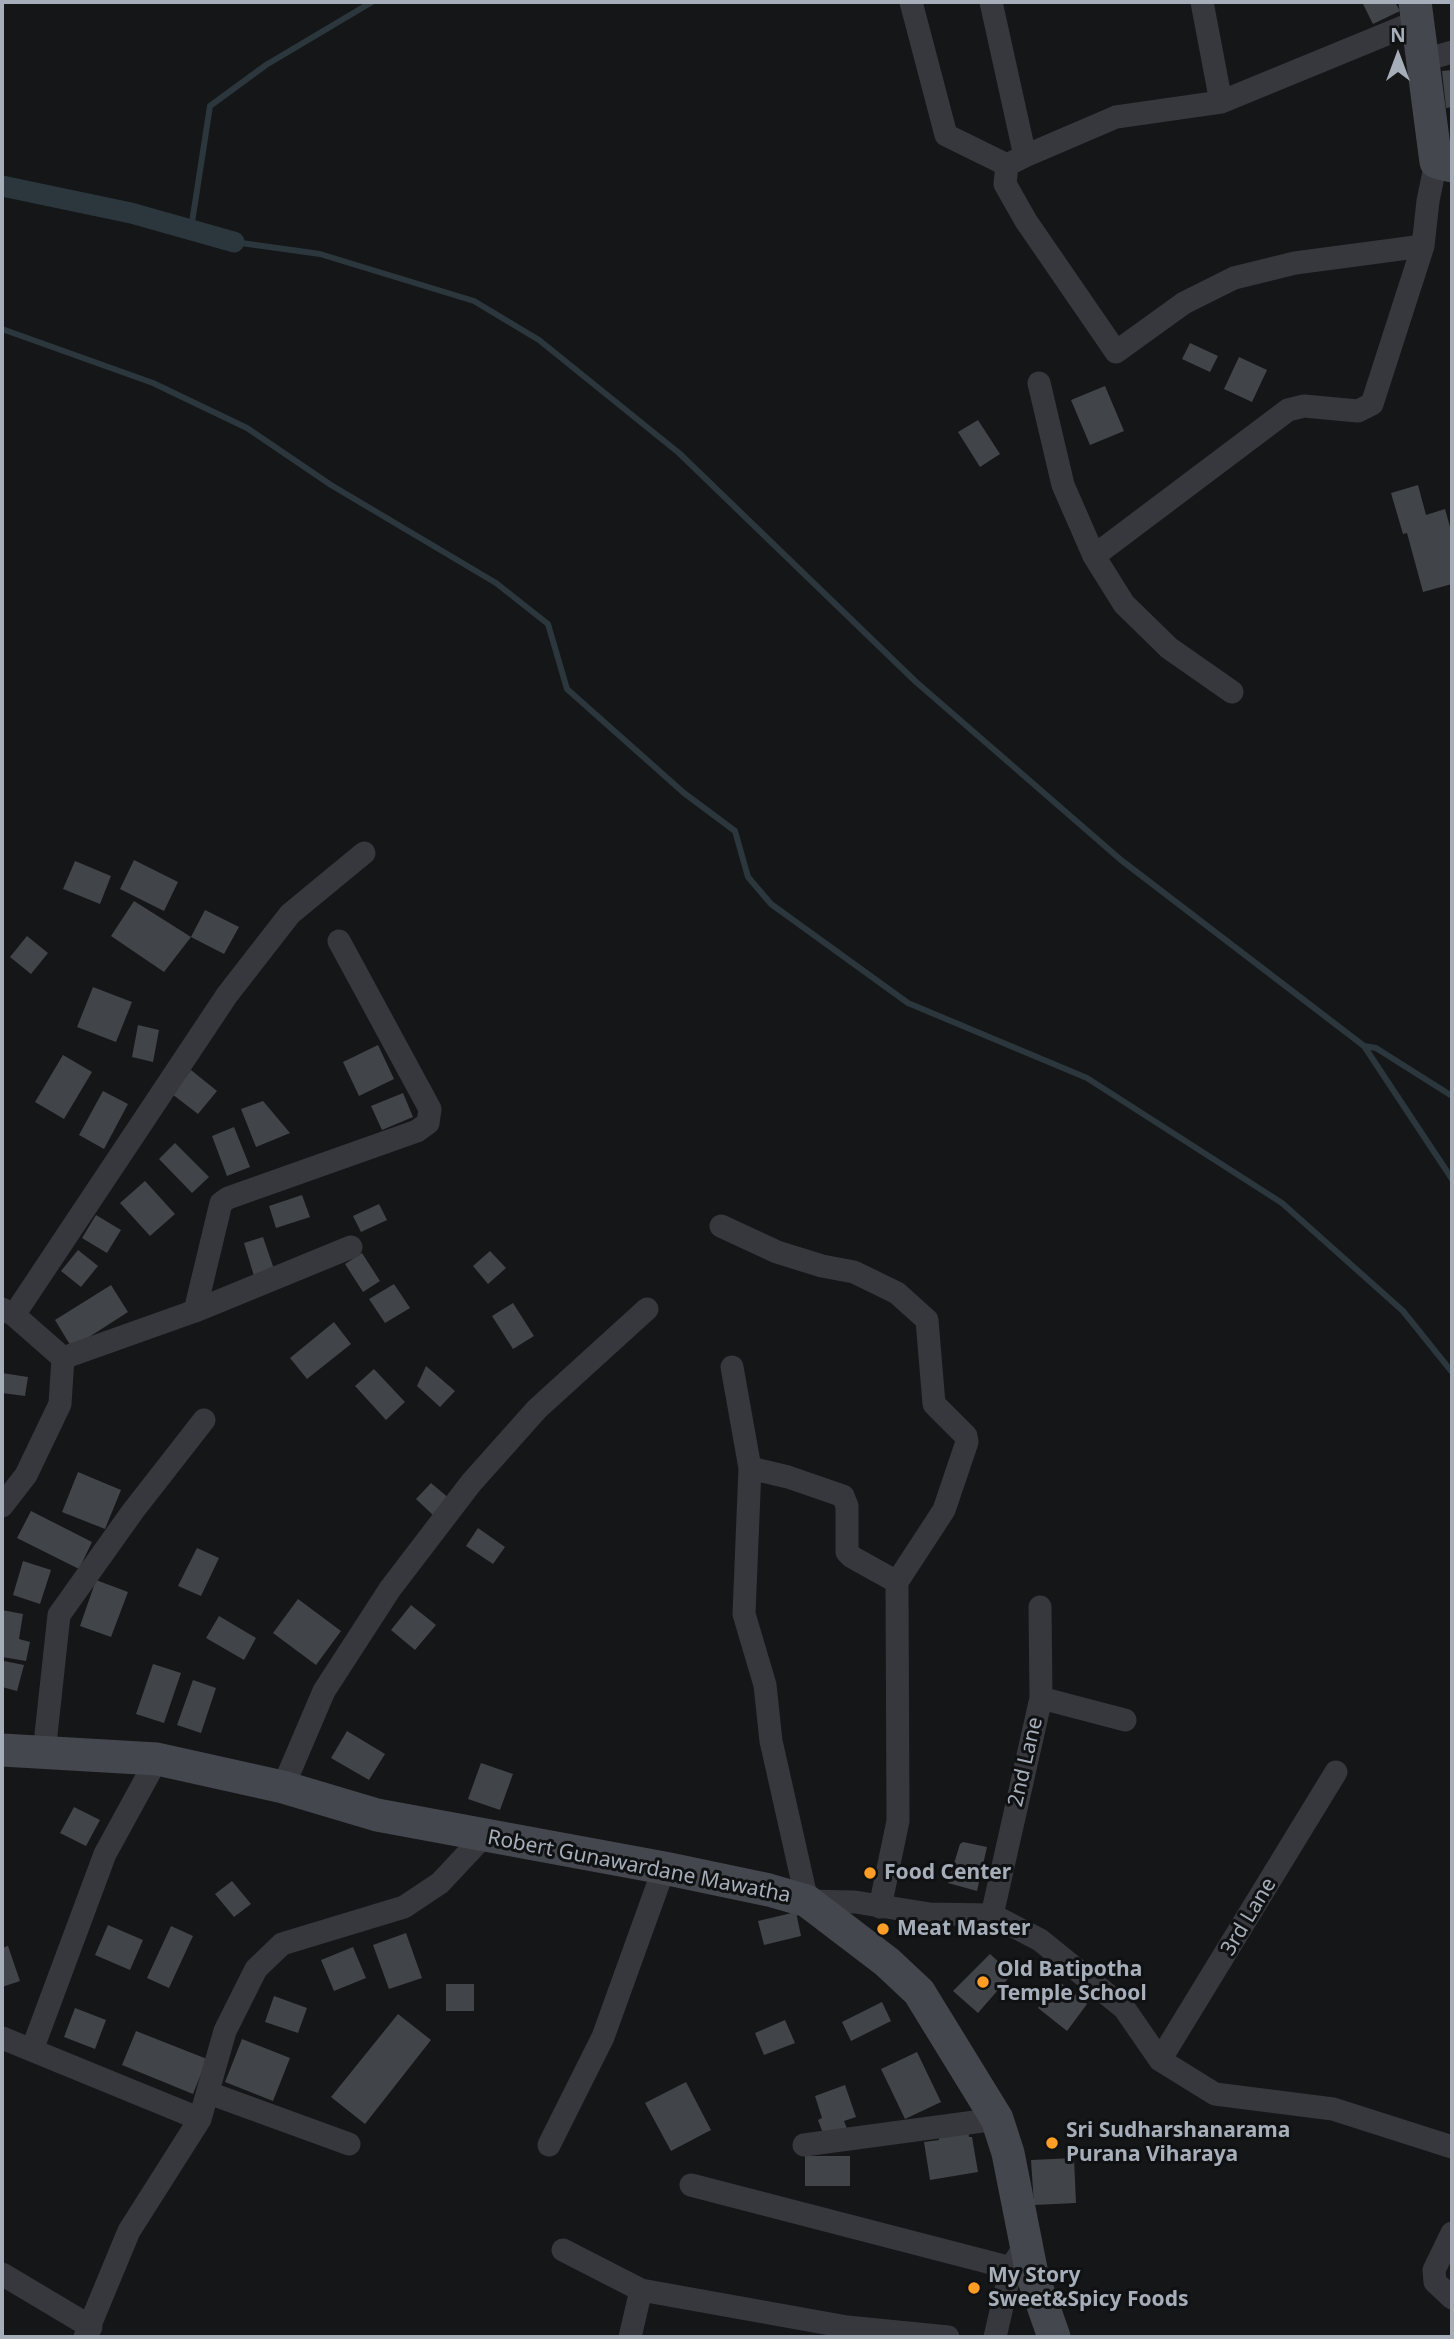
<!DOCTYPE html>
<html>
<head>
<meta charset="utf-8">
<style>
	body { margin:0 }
	#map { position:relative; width:1454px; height:2339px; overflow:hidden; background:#151618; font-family:"Noto Sans",sans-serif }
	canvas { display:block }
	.frame { position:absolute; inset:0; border:4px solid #a6aeb9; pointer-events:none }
	.north { position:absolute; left:1363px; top:21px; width:70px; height:70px; -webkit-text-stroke:5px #101113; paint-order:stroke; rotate:0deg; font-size:19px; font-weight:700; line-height:28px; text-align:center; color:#a6aeb9 }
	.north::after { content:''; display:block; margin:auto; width:24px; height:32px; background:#a6aeb9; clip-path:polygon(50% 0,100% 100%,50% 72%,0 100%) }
</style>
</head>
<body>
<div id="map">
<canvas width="1454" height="2339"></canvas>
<div class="frame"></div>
<div class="north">N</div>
</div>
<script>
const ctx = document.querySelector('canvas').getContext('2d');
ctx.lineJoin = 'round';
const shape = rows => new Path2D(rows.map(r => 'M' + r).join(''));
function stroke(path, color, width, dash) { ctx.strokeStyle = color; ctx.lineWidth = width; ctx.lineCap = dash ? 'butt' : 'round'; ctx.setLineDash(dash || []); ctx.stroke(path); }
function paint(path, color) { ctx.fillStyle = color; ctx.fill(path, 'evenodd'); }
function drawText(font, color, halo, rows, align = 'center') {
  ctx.font = font + ' "Noto Sans",sans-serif'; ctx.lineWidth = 6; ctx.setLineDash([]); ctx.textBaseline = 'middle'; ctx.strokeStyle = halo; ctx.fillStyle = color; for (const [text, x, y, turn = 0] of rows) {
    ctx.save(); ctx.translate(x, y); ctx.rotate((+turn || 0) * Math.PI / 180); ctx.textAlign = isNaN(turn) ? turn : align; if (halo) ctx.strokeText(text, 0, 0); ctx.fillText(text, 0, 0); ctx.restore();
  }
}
stroke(shape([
	[191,229,210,106,266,65,372,2],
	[234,242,320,254,474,301,539,340,679,453,915,681,1121,860,1364,1046,1452,1179],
	[2,329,153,383,247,428,331,485,496,583,548,624,567,689,684,793,735,831,748,877,771,904,908,1003,1087,1078,1282,1203,1403,1311,1452,1372],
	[1364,1046,1376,1048,1452,1096]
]), '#2b373d', 6);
stroke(shape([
	[2,186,131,213,234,242]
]), '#2b373d', 21);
paint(shape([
	[1362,2,1395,2,1400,11,1373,24],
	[1452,70,1452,107,1446,108,1442,71],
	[1190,343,1218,356,1210,372,1182,359],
	[1239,357,1267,370,1252,402,1224,389],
	[1105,386,1124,431,1090,445,1071,400],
	[978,420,1000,454,980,467,958,432],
	[1418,485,1426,515,1445,509,1452,534,1452,584,1423,592,1407,533,1403,534,1391,493],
	[134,860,178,882,164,911,120,889],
	[75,861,111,876,100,904,63,889],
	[134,901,191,937,164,972,111,936],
	[205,910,239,927,224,954,191,937],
	[27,936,48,953,31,974,10,957],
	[93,987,132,1002,116,1042,77,1027],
	[138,1025,159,1030,153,1062,132,1057],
	[378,1045,394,1079,359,1096,343,1062],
	[63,1055,92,1072,64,1119,35,1102],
	[191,1070,217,1091,198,1114,172,1094],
	[103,1091,128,1104,104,1149,79,1135],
	[403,1093,413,1117,382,1130,371,1106],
	[263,1101,290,1133,256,1147,241,1109],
	[234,1127,250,1167,227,1176,212,1136],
	[175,1143,209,1177,192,1193,159,1159],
	[145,1181,175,1214,150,1236,120,1203],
	[302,1195,310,1217,276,1228,269,1206],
	[379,1204,387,1220,361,1232,353,1216],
	[96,1215,121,1230,107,1253,82,1238],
	[263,1237,274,1269,254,1276,244,1243],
	[78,1250,98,1266,81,1287,61,1271],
	[490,1251,506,1268,488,1284,473,1266],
	[362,1253,380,1281,363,1292,345,1264],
	[394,1284,410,1308,385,1323,369,1299],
	[111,1285,128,1312,72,1348,55,1320],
	[513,1303,534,1336,513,1349,492,1316],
	[334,1322,351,1344,307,1379,290,1358],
	[426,1366,455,1391,440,1407,417,1386],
	[374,1369,405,1402,386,1420,355,1386],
	[2,1373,28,1377,25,1396,2,1393],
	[78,1472,121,1490,105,1529,62,1512],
	[431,1483,450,1499,434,1516,416,1499],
	[31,1511,92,1542,79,1569,17,1538],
	[478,1528,505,1547,493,1564,466,1546],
	[197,1548,219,1558,201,1596,178,1586],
	[23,1561,51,1570,40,1604,13,1595],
	[96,1580,128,1592,111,1637,80,1626],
	[298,1599,341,1631,316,1665,273,1633],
	[411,1605,436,1625,415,1650,391,1630],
	[2,1610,23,1614,19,1639,30,1642,26,1661,2,1657],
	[219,1616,256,1638,244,1660,206,1638],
	[4,1661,24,1665,17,1691,2,1687],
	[153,1664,181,1673,164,1723,136,1714],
	[193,1680,216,1688,201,1733,177,1725],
	[347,1731,385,1754,369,1780,331,1758],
	[481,1763,513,1774,500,1810,468,1799],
	[74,1807,100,1820,86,1846,60,1833],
	[963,1842,987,1847,977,1891,948,1883,960,1844],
	[232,1881,251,1904,234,1917,215,1894],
	[796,1912,801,1936,764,1945,758,1921],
	[108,1925,143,1940,130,1970,95,1955],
	[171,1926,193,1936,169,1988,147,1978],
	[406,1933,422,1978,389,1989,373,1945],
	[8,1946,20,1981,2,1987,2,1948],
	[353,1947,366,1978,334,1991,321,1960],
	[990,1954,1012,1974,978,2013,953,1991],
	[1060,1982,1087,2004,1067,2031,1038,2008],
	[446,1984,474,1984,474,2011,446,2011],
	[274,1996,307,2008,298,2033,265,2022],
	[882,2002,891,2021,851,2041,842,2022],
	[75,2008,106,2020,95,2049,64,2037],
	[398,2014,431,2040,365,2124,331,2097],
	[785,2020,795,2043,764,2055,755,2033],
	[136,2031,207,2059,193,2094,122,2065],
	[242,2039,290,2058,273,2101,225,2082],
	[917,2052,941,2102,905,2119,881,2069],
	[686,2082,711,2130,671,2151,645,2103],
	[845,2085,856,2117,844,2121,848,2131,825,2139,818,2120,822,2118,815,2096],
	[967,2121,969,2137,972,2137,978,2172,930,2180,924,2142,939,2140,937,2126],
	[805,2156,850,2156,850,2186,805,2186],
	[1074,2158,1076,2203,1034,2205,1031,2160]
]), '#414448');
stroke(shape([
	[911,2,946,135,1007,165,1025,156,991,2],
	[1202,2,1221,102],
	[1424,60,1452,52],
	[1025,156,1116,117,1221,102,1418,21],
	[1007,165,1005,184,1026,221,1116,352,1184,303,1234,278,1295,263,1423,246,1428,201,1436,162],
	[1039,383,1063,485,1094,556,1124,604,1169,648,1232,692],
	[1094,556,1288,410,1304,406,1358,411,1372,404,1423,246],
	[721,1226,777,1252,822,1266,854,1272,897,1293,927,1320,934,1404,966,1436,967,1442,944,1510,897,1582],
	[2,1309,14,1315,63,1358],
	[195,1311,351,1247],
	[14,1315,227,995,290,914,364,853],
	[63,1358,195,1311,221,1203,228,1198,417,1131,428,1123,430,1109,339,941],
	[732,1367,750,1468,744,1614,765,1685,771,1741,807,1901,855,1902,930,1914,992,1915,1040,1940,1124,2008,1160,2060,1215,2094,1333,2109,1452,2147],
	[750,1468,788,1477,843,1496,847,1506,847,1552,852,1557,897,1582,898,1821,880,1907],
	[2,1506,26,1475,60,1404,63,1358],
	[1041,1698,1125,1720],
	[44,1753,59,1615,133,1511,204,1420],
	[283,1787,324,1691,390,1589,471,1483,537,1409,647,1309],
	[992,1915,1041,1698,1040,1607],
	[2,2038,200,2119],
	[32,2050,105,1854,157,1759],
	[1160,2060,1336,1772],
	[209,2093,349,2144],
	[549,2145,603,2037,664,1868],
	[804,2145,997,2119],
	[691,2185,1011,2268],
	[1452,2233,1434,2270,1435,2282,1452,2298],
	[563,2250,641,2290,847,2327,948,2337],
	[2,2274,91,2327],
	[85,2337,129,2231,200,2119,225,2031,256,1969,282,1944,404,1907,440,1883,484,1836],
	[630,2337,641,2290],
	[995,2337,1011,2268,1019,2255]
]), '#36383d', 23);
stroke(shape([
	[1415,2,1436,162,1452,166],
	[2,1750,157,1759,283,1787,377,1815,664,1868,769,1890,807,1901,887,1962,919,1992,997,2119,1008,2153,1032,2274,1054,2337]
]), '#44474d', 33);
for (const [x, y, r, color] of [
	[870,1873,7,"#ff9d26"],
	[883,1929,7,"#ff9d26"],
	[983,1982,7,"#ff9d26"],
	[1052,2143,7,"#ff9d26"],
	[974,2288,7,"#ff9d26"]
]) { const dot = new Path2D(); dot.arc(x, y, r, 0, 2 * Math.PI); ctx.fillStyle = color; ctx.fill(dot); stroke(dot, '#101113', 2.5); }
drawText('21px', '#a6aeb9', '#101113', [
	["2nd Lane",1026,1762,-77],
	["Robert Gunawardane Mawatha",639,1867,11],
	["3rd Lane",1249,1917,-59]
]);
drawText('bold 21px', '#a6aeb9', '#101113', [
	["Food Center",884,1873],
	["Meat Master",897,1929],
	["Old Batipotha",997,1970],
	["Temple School",997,1994],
	["Sri Sudharshanarama",1066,2131],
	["Purana Viharaya",1066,2155],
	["My Story",988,2276],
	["Sweet&Spicy Foods",988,2300]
], 'left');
</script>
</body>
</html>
